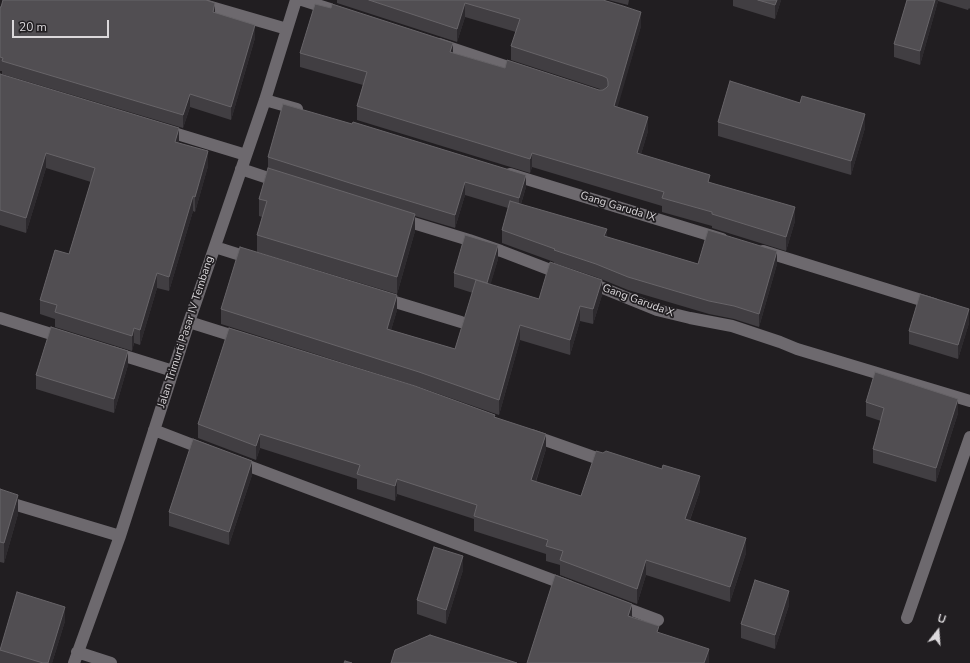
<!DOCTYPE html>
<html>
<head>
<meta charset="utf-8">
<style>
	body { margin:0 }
	#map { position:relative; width:970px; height:663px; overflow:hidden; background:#211e21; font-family:"Nunito Sans",sans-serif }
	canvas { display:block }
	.north { position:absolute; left:918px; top:611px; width:40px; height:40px; -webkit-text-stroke:3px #211e21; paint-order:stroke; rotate:17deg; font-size:11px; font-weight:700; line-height:16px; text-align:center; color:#dbd8db }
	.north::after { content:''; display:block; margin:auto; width:14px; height:18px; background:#dbd8db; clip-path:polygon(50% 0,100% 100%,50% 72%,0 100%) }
	.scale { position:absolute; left:12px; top:20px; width:97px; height:18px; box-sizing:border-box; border:2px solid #dbd8db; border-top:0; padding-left:5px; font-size:12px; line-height:14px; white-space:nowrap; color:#dbd8db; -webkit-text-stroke:3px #211e21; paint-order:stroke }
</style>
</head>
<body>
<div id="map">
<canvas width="970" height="663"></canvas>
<div class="north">U</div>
<div class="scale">20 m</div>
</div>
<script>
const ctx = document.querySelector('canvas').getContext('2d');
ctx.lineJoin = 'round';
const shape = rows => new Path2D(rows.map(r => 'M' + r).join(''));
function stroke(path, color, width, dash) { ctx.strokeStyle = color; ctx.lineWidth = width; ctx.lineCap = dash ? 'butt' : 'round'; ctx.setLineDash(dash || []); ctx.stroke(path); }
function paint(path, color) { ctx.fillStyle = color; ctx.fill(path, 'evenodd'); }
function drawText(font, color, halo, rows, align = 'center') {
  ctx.font = font + ' "Nunito Sans",sans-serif'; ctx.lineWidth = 3.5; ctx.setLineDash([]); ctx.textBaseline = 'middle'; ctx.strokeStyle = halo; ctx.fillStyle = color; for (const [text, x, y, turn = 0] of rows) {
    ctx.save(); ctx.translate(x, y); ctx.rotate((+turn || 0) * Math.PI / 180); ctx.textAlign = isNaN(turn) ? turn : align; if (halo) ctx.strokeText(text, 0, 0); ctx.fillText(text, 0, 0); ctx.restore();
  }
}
stroke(shape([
	[187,0,287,29],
	[302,0,330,9],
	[439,44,520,71],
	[265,100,297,109],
	[164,130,246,155],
	[241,169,280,182],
	[510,174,722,239],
	[400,219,469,240,501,251,548,269,563,274],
	[215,247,253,259],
	[763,251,934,304],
	[588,282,657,310,690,318,732,326,780,342,797,349,970,401],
	[382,298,461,322],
	[0,318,64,338],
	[189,322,243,339],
	[112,352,173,371],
	[154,430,206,450],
	[531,435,602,460],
	[238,462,569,586],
	[0,500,120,536],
	[618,605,658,620],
	[907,618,970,437],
	[77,652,111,663],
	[74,663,120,536,189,322,265,100,296,0]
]), '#6d696e', 12);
paint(shape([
	[337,0,603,0,623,7,641,26,617,107,648,131,641,154,710,182,795,221,786,251,712,228,712,226,662,212,662,206,532,167,530,173,357,120,357,106,363,85,300,67,300,53,453,53,505,68,599,90,603,90,511,60,511,46,516,32,465,17,457,42,337,3],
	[608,0,629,0,628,5],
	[733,0,781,0,775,19,733,6],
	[907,0,970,0,970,9,969,8,968,10,938,1,920,65,894,57,894,44],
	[0,7,215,13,255,38,231,120,190,107,183,128,2,74,2,71,0,71],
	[0,74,179,143,208,166,195,212,193,211,169,291,157,288,140,345,134,343,132,351,55,327,55,319,40,314,40,300,69,254,91,182,46,168,26,233,0,225],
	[718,122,865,128,851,175,718,136],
	[268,157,526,187,521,204,607,237,698,264,777,264,759,327,734,319,709,314,628,290,596,277,554,263,554,262,502,243,502,230,508,208,465,195,455,228,415,216,415,231,397,294,257,252,257,235,262,217,259,216,259,199,268,168],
	[498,259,490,285,539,299,602,295,593,324,580,321,570,355,520,340,499,415,419,387,221,324,221,309,397,310,391,330,455,349,473,293,454,287,454,273],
	[969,323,958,359,909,344,909,331],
	[128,365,114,413,36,389,36,375],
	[866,402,958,413,936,482,873,463,873,449,881,421,866,416],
	[495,417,546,449,536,482,581,496,700,491,690,520,746,553,730,602,646,575,637,604,560,575,560,565,546,561,546,554,474,531,474,519,397,494,395,501,357,489,357,479,260,448,256,460,198,438,198,424],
	[252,475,229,545,169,526,169,512],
	[0,489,18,514,4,563,0,562],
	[463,570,446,624,417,614,417,600],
	[789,605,775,649,741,638,741,624],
	[65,621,52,663,0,663,0,649]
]), '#413e42');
paint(shape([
	[777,0,781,0,775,19,775,5],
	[935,0,938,0,938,1,920,65,920,51],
	[215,3,215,16,213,12],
	[465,3,465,17,457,42,457,29],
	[641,12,641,26,614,120,614,106],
	[255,25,255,38,231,120,231,107],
	[453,43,453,57,450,52],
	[190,94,190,107,183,128,183,115],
	[865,114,865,128,851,175,851,161],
	[648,117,648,131,637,167,637,153],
	[179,128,179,143,175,142],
	[208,151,208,166,195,212,195,197],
	[46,153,46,168,26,233,26,218],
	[532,153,532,167,530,173,530,159],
	[526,175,526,187,519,210,519,198],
	[465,182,465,195,455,228,455,215],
	[193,196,193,211,169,291,169,277],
	[795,207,795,221,786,251,786,237],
	[415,214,415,231,397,294,397,277],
	[607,229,607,242,604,236],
	[498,245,498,259,487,297,487,283],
	[777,251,777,264,759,327,759,314],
	[157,273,157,288,140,345,140,330],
	[602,280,602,295,593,324,593,309],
	[397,295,397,310,387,344,387,329],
	[580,306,580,321,570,355,570,340],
	[969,309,969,323,958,359,958,345],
	[520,325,520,340,499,415,499,400],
	[134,328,134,343,132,351,132,336],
	[128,351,128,365,114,413,114,399],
	[958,399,958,413,936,482,936,468],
	[260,434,260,448,256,460,256,446],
	[546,434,546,449,531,495,531,480],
	[252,461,252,475,229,545,229,532],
	[700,476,700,491,685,533,685,519],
	[397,479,397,494,395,501,395,486],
	[18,495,18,514,4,563,4,543],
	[746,538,746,553,730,602,730,587],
	[463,556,463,570,446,624,446,610],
	[646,560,646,575,637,604,637,589],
	[789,591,789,605,775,649,775,635],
	[632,604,632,618,628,616],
	[65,607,65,621,52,663,48,663],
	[709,649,709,663,704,663]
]), '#2d2a2e');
const building = shape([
	[3,0,206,0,215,3,213,12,255,25,231,107,190,94,183,115,2,61,3,58,0,57,0,7,1,7,3,0],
	[369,0,603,0,623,6,641,12,614,106,648,117,637,153,710,175,708,182,795,207,786,237,712,214,712,212,662,198,664,192,532,153,530,159,357,106,367,72,300,53,315,4,331,8,332,4,453,43,450,52,505,68,507,60,599,90,603,90,606,88,608,86,608,82,607,78,603,76,511,46,520,19,465,3,457,29,369,0],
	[758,0,777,0,775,5,758,0],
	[907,0,935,0,920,51,894,44,907,0],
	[0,74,179,128,175,142,208,151,195,197,193,196,169,277,157,273,140,330,134,328,132,336,55,312,57,305,40,300,55,250,69,254,95,168,46,153,26,218,0,210,0,74],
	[730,81,800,103,802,96,865,114,851,161,718,122,730,81],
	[283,104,352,124,353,122,526,175,519,198,465,182,455,215,353,184,268,157,283,104],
	[268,168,415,214,397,277,257,235,267,201,259,199,268,168],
	[510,201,607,229,604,236,698,264,708,230,777,251,759,314,734,306,709,301,628,277,596,264,554,250,555,249,502,230,510,201],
	[465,235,498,245,487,283,454,273,465,235],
	[240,247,397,295,387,329,455,349,476,280,539,299,550,262,602,280,593,309,580,306,570,340,520,325,499,400,419,372,221,309,240,247],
	[920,294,969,309,958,345,909,331,920,294],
	[51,327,128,351,114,399,36,375,51,327],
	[229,328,415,386,495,415,494,417,546,434,531,480,581,496,596,451,603,453,606,451,662,469,663,465,700,476,685,519,746,538,730,587,646,560,637,589,560,560,563,551,546,546,548,540,474,516,477,505,397,479,395,486,357,474,360,465,260,434,256,446,198,424,229,328],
	[875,372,958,399,936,468,873,449,884,408,866,402,875,372],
	[193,439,252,461,229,532,169,512,193,439],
	[0,489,18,495,4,543,0,542,0,489],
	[434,547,463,556,446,610,417,600,434,547],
	[555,575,632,604,628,616,659,626,657,632,709,649,704,663,527,663,555,575],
	[755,580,789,591,775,635,741,624,755,580],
	[17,592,65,607,48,663,43,663,0,650,17,592],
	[430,635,517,663,391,663,395,650,430,635],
	[345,661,352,663,344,663,345,661]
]);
paint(building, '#514e52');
stroke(building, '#676468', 1);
drawText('11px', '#dbd8db', '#211e21', [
	["Gang Garuda IX",618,207,17],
	["Gang Garuda X",638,301,20],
	["Jalan Trimurti Pasar IV Tembang",186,332,-72]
]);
</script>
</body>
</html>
